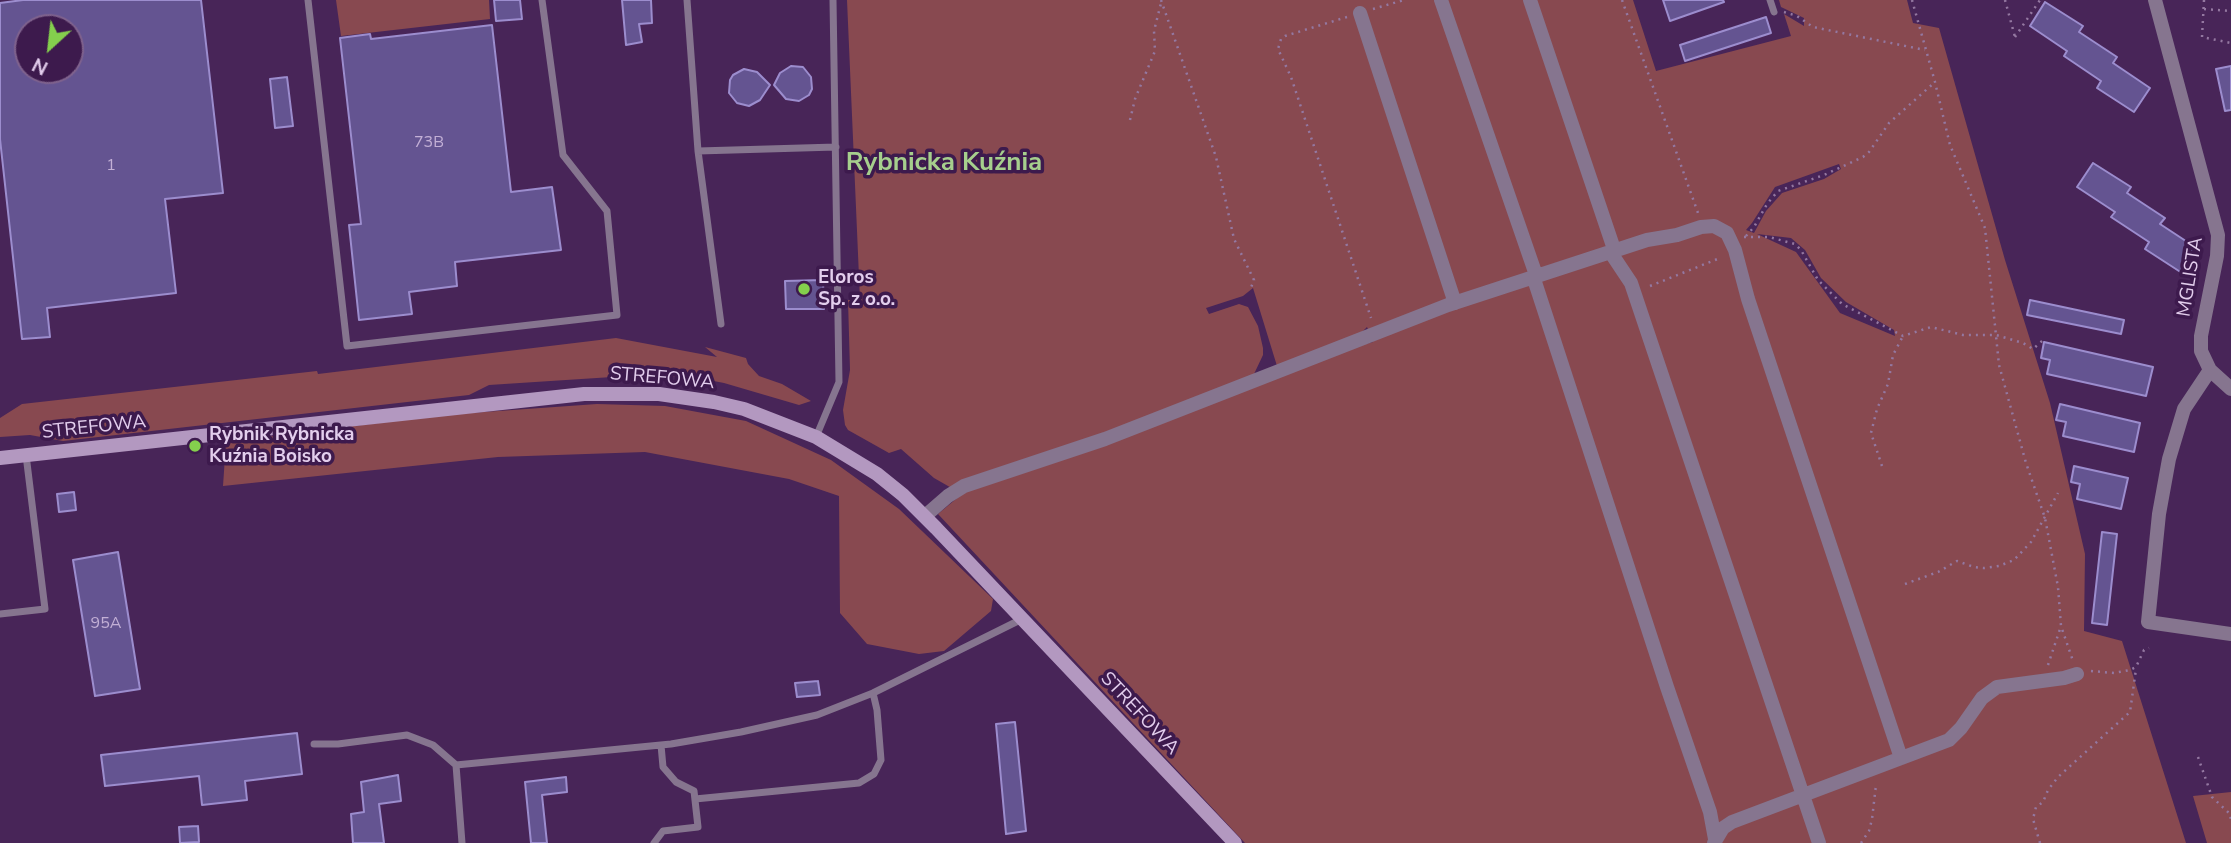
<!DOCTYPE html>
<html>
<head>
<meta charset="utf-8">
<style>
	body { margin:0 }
	#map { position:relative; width:2231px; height:843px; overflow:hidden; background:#482558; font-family:"Nunito Sans",sans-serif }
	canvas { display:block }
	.north { position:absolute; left:14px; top:14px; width:70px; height:70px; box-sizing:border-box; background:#3d1a4d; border:2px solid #7f628d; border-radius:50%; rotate:207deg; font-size:19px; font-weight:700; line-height:28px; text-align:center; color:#e3ceed }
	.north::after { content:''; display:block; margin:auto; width:24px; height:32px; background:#84cf4d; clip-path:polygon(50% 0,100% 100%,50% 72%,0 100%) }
</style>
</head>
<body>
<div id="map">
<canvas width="2231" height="843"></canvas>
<div class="north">N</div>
</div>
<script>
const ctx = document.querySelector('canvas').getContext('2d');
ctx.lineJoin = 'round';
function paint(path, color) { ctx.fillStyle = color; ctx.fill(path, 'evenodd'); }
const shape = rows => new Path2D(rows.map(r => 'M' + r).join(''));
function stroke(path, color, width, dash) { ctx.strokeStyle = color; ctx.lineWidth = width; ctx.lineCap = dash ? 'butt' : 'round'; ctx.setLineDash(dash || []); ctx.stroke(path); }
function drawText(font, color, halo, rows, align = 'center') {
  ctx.font = font + ' "Nunito Sans",sans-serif'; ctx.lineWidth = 7; ctx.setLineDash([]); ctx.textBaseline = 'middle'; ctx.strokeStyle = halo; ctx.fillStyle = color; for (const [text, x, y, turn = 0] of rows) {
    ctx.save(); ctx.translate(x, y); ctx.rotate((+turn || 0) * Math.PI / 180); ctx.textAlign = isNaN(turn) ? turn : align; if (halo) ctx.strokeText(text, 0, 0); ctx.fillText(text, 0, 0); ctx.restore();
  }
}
paint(shape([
	[336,0,489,0,490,19,341,36],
	[847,0,1633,0,1656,71,1791,36,1784,14,1804,26,1804,18,1781,7,1779,0,1907,0,1913,23,1939,28,2005,260,2050,403,2085,554,2084,631,2122,641,2186,843,1245,843,938,514,962,494,934,478,901,449,889,453,848,430,845,425,843,410,850,370,848,300,860,300],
	[1839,164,1841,169,1824,179,1782,193,1766,211,1754,233,1746,230,1752,223,1775,187],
	[1757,234,1791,238,1805,250,1821,278,1846,302,1894,330,1895,336,1840,313,1796,252],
	[1253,288,1277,366,1362,332,1367,327,1373,342,1254,374,1263,355,1263,348,1258,326,1248,307,1239,304,1209,314,1206,308,1243,296],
	[616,338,717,357,705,347,746,358,748,364,759,376,782,384,811,401,799,405,724,383,693,377,643,375,489,385,469,395,63,441,30,435,0,437,0,418,22,404,317,371,318,374],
	[597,404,665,406,746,421,831,460,899,509,993,599,991,611,944,651,919,654,867,644,840,613,839,496,789,479,645,452,498,457,223,486,226,442,442,415],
	[2231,792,2231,843,2207,843,2193,796]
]), '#884950');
const building = shape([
	[23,0,201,0,223,193,165,199,176,293,47,308,50,337,22,339,0,139,0,3,23,0],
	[28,28,70,28,70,70,28,70,28,28],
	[494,0,520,0,522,19,496,21,494,0],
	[622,0,651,0,652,23,639,24,642,42,626,45,622,0],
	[1663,0,1723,0,1724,2,1670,21,1663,0],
	[2045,2,2083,26,2079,32,2117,57,2113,63,2150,88,2134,112,2097,88,2101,81,2064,56,2067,51,2030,26,2045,2],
	[1766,17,1771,33,1685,61,1680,45,1766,17],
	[492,25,511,192,552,187,561,250,455,262,457,286,409,292,412,314,359,320,349,225,361,224,340,38,370,34,371,39,492,25],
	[791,66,803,67,811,77,812,89,809,95,799,101,786,99,774,85,780,73,791,66],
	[2231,66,2231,110,2225,111,2216,69,2231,66],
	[744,69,757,72,770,85,760,100,749,106,737,103,729,93,730,80,733,75,744,69],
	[287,77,293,126,275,128,270,79,287,77],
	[2093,163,2131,187,2127,193,2165,218,2160,224,2198,249,2182,273,2145,249,2149,242,2111,217,2115,212,2077,187,2093,163],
	[823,280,824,309,786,309,785,281,823,280],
	[2030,300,2124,320,2121,334,2027,315,2030,300],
	[2044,342,2153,367,2146,396,2047,374,2050,360,2041,358,2044,342],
	[2060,404,2140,423,2134,452,2063,436,2066,422,2056,420,2060,404],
	[2074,466,2128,478,2121,509,2077,499,2080,484,2071,482,2074,466],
	[74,492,76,510,59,512,57,494,74,492],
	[2102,532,2117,534,2107,625,2092,623,2102,532],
	[118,552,140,689,95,696,73,560,118,552],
	[818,681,820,695,797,697,795,683,818,681],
	[1015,722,1026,831,1006,834,996,724,1015,722],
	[297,733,302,774,245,781,247,800,202,805,199,776,105,786,101,755,297,733],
	[398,775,401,801,379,804,384,843,353,843,351,814,364,812,361,782,398,775],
	[566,777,567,792,542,795,547,843,531,843,525,782,566,777],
	[198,826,199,842,180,843,179,827,198,826]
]);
paint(building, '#645491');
stroke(building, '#9c8dce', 2);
stroke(shape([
	[1161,0,1216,157,1234,239,1254,280,1250,290],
	[1622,0,1698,213],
	[1912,0,1935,82,1950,145,1985,228,1999,365,2026,463,2045,518,2058,587,2061,626,2073,661],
	[2005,0,2015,37],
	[2204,0,2202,37,2231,43],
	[1373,9,1404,0],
	[2204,9,2231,11],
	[1784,12,1797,16,1813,27,1925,50],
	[1347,17,1285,36,1281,39,1278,49,1291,77,1371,318],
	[2015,37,2040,0],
	[1130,120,1135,99,1155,51,1154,31,1161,3],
	[1746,236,1754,227,1767,204,1778,191,1824,175,1863,157,1869,152,1889,123,1935,82],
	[1744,237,1769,237,1795,244,1801,250,1818,280,1842,304,1903,336,1931,327,1963,335,1996,335,2023,343,2033,349,2042,341],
	[1650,286,1720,258],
	[1882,466,1871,433,1877,409,1888,384,1893,355,1903,336],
	[1905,584,1938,572,1957,561,1974,567,1984,568,1999,566,2014,560,2031,542,2058,493],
	[2048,665,2061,626],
	[2091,671,2114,673,2130,670,2136,667,2144,650,2149,648],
	[2198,757,2212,797,2230,814,2231,820],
	[1861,843,1869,831,1872,819,1876,785],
	[2040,843,2033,819,2036,807,2043,802,2048,790,2058,777,2130,712,2136,669]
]), '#9478a1', 2.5, [2, 5]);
stroke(shape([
	[308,0,347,346,617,315,607,211,563,155,542,0],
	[687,0,698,151,721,324],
	[1770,0,1774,12],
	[698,151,836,147],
	[816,437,839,382,833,0],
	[0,614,45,609,26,455],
	[314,744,338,744,407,735,433,745,456,765,462,843],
	[456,765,671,744,741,732,817,715,873,693,1022,619],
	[695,799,859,783,874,774,881,760,877,710,873,693],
	[654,843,663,831,698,827,694,791,676,782,663,767,661,745]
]), '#86758f', 7);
stroke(shape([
	[1441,0,1536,275],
	[1530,0,1615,252],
	[2155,0,2218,235,2217,256,2201,336,2201,351,2210,370,2231,389],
	[1360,13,1455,303],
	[1611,253,1631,283,1819,843],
	[1533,276,1667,687,1710,812,1715,839],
	[2210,370,2184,409,2169,459,2159,514,2148,622,2231,634],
	[925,516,948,496,964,486,1105,439,1448,305,1647,240,1677,235,1701,227,1714,226,1727,233,1735,250,1748,299,1901,758],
	[1714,843,1723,828,1732,822,1949,740,1961,728,1982,698,1997,687,2064,678,2077,674]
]), '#86758f', 14);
stroke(shape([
	[0,458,584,394,659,394,714,402,744,409,816,437,877,474,903,495,936,528,1235,843]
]), '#b398c0', 14);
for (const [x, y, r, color] of [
	[804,289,7,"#84cf4d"],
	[195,446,7,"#84cf4d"]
]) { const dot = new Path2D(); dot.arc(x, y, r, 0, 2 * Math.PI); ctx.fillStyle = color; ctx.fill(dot); stroke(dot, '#3d1a4d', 2.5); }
drawText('16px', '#c3b0d6', null, [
	["73B",429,143],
	["1",111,166],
	["95A",106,624]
]);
drawText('19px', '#e3ceed', '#3d1a4d', [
	["MGLISTA",2191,277,-81],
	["STREFOWA",662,379,5],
	["STREFOWA",94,428,-6],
	["STREFOWA",1139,714,47]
]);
drawText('bold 19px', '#e3ceed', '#3d1a4d', [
	["Eloros",818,278],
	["Sp. z o.o.",818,300],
	["Rybnik Rybnicka",209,435],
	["Kuźnia Boisko",209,457]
], 'left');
drawText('bold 26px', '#a6cf8d', '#3d1a4d', [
	["Rybnicka Kuźnia",944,164]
]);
</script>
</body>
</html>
